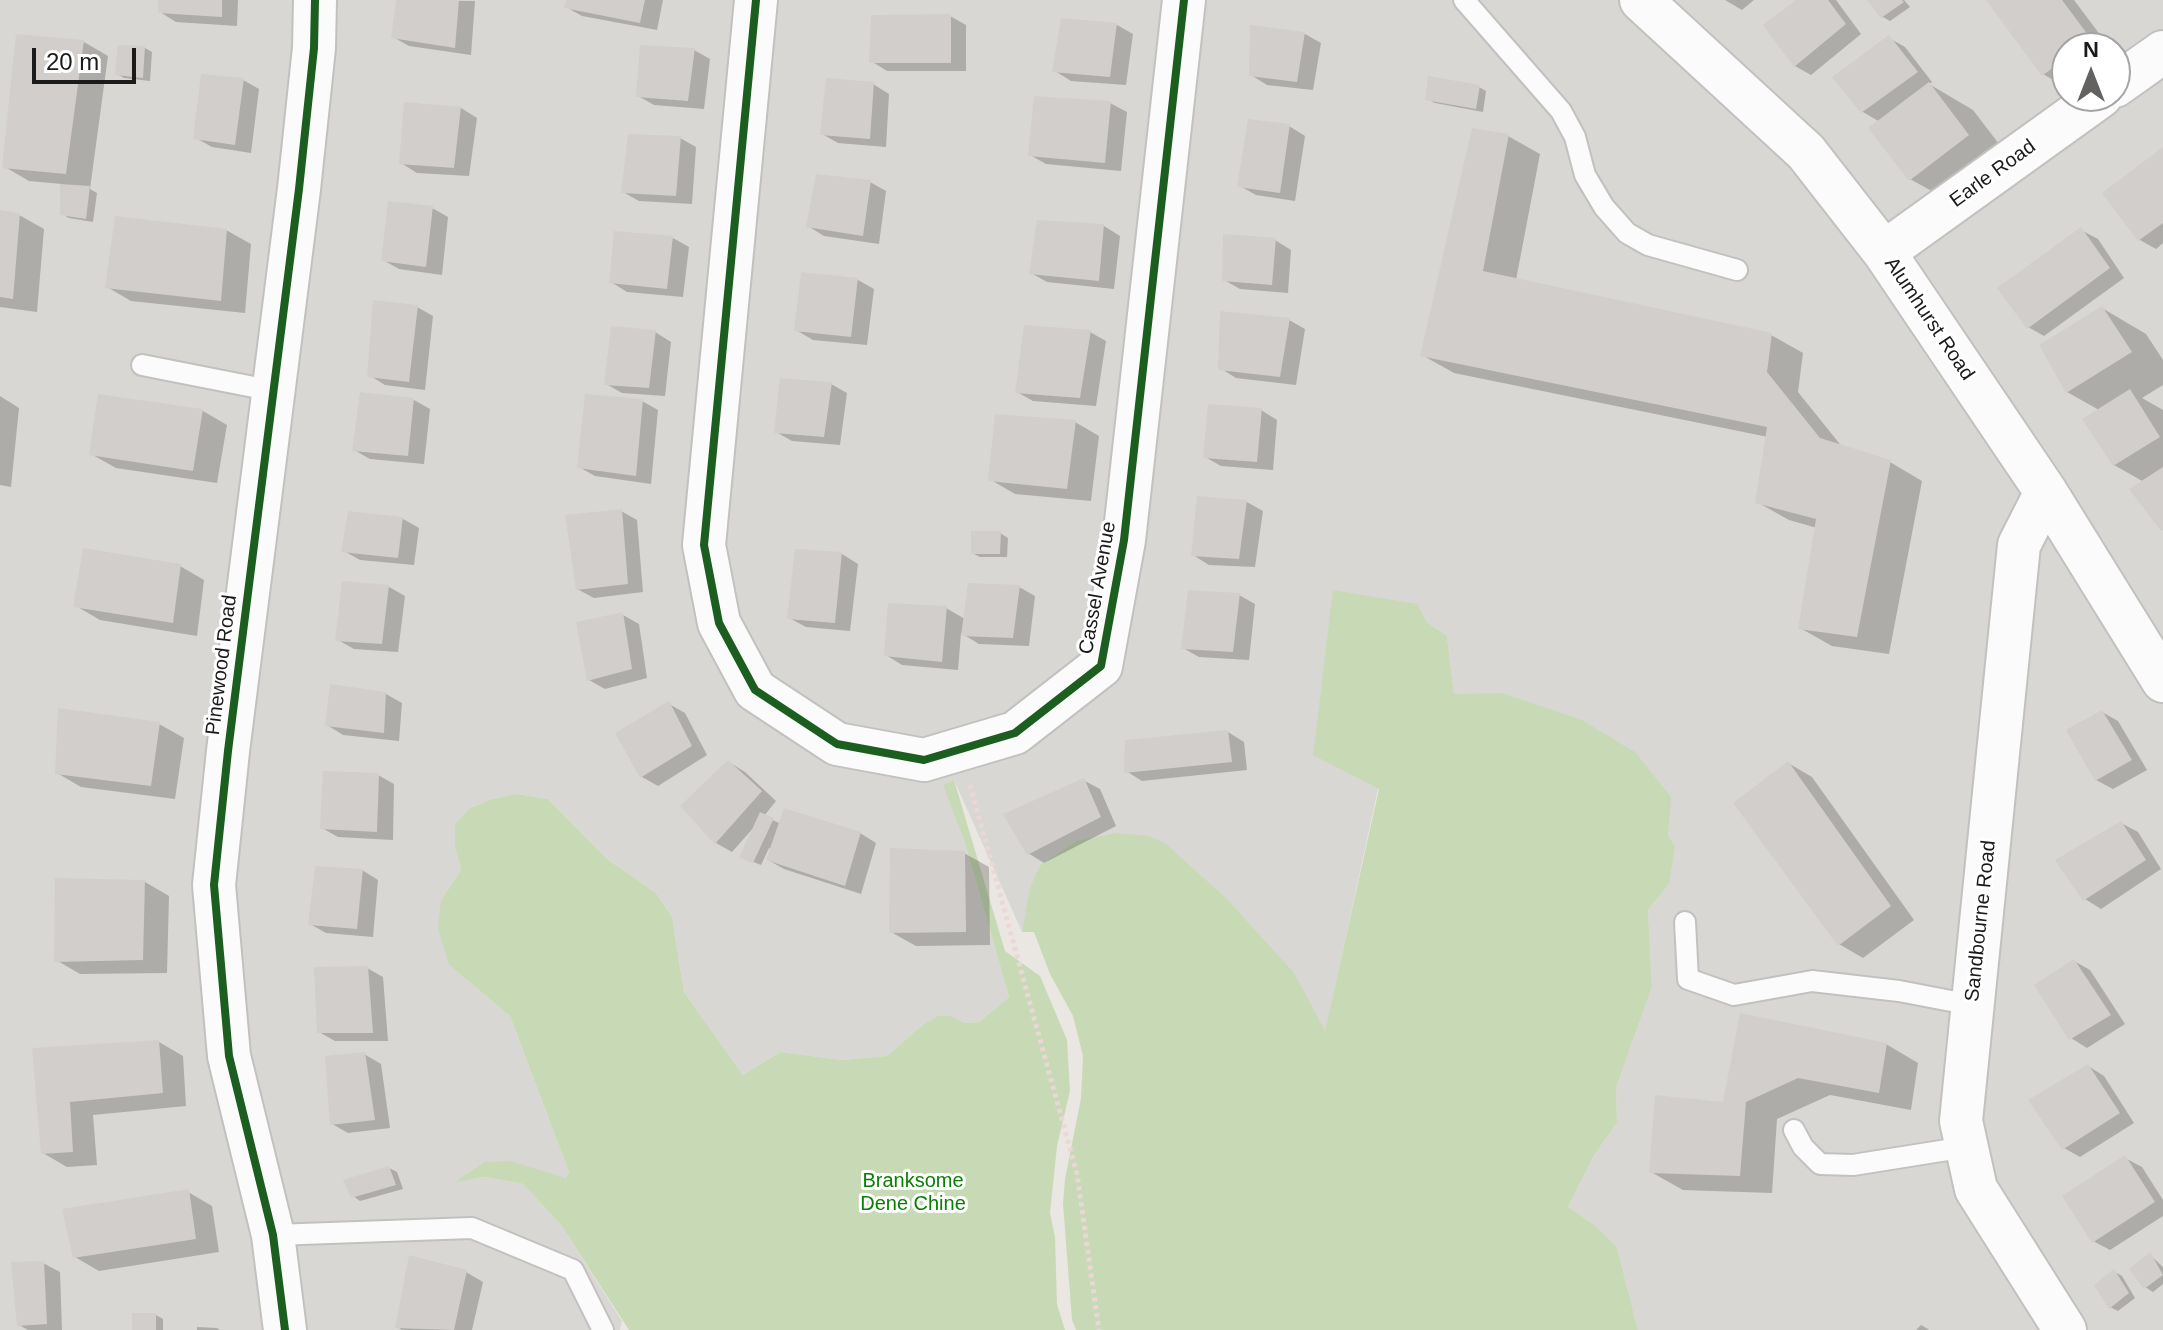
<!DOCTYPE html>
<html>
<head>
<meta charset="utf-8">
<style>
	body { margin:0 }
	#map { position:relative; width:2163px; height:1330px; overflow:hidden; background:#eae7e2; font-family:Helvetica,sans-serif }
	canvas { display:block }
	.north { position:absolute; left:2051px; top:32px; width:80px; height:80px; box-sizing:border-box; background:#fff; border:2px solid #a4a4a4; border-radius:50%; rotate:0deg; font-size:22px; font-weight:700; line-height:32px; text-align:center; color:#1b1b1b }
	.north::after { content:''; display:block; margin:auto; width:28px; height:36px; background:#636261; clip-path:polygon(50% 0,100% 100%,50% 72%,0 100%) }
	.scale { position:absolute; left:32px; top:48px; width:104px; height:36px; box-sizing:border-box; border:4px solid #1b1b1b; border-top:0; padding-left:10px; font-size:24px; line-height:28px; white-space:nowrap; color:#1b1b1b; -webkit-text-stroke:6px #fff; paint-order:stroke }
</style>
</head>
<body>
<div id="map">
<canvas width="2163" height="1330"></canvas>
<div class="north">N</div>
<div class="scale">20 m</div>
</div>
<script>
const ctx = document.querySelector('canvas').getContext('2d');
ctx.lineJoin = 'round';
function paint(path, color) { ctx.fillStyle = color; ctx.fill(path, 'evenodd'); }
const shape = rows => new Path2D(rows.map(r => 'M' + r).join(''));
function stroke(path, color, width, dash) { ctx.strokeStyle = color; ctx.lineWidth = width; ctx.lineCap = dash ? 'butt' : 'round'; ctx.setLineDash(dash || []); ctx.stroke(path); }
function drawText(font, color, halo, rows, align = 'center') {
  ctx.font = font + ' Helvetica,sans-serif'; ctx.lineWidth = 6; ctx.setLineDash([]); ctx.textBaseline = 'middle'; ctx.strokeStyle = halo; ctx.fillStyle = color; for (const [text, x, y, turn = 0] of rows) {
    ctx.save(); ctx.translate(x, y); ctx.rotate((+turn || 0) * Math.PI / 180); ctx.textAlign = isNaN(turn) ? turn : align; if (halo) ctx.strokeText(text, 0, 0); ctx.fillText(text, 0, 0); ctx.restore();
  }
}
paint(shape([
	[0,0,2163,0,2163,1330,1638,1330,1617,1247,1596,1226,1568,1207,1595,1154,1617,1123,1616,1088,1652,987,1648,910,1669,884,1668,836,1670,797,1462,695,1454,694,1447,636,1427,622,1418,604,1325,1033,1295,974,1076,841,1040,865,1022,932,954,780,944,785,964,840,1009,997,979,1022,965,1023,951,1016,921,1026,887,1056,842,1060,780,1052,743,1075,684,992,672,917,656,893,607,859,548,799,518,794,492,799,470,808,455,847,461,870,441,900,449,965,510,1016,569,1172,567,1178,484,1162,457,1181,484,1177,523,1184,561,1225,622,1321,620,1330,0,1330],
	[2067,48,2115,48,2115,96,2067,96]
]), '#d9d7d4');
paint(shape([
	[1333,590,1418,604,1427,622,1447,636,1454,694,1502,693,1582,720,1635,752,1671,797,1668,836,1675,846,1669,884,1648,910,1652,987,1616,1088,1617,1123,1595,1154,1568,1207,1596,1226,1617,1247,1638,1330,1076,1330,1072,1320,1063,1204,1065,1179,1081,1098,1083,1056,1073,1016,1050,974,1034,932,1022,932,1030,888,1040,865,1076,841,1117,833,1149,836,1166,844,1227,899,1295,974,1325,1031,1379,789,1313,755],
	[954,780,1005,951,1040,976,1067,1040,1070,1091,1057,1146,1050,1213,1055,1237,1057,1304,1065,1330,629,1330,561,1225,523,1184,484,1177,455,1182,484,1162,510,1161,566,1178,569,1172,510,1016,449,965,438,928,441,900,461,870,455,847,455,825,470,808,492,799,517,794,548,799,607,859,656,893,672,917,684,992,743,1075,780,1052,842,1060,887,1056,921,1026,938,1016,951,1016,965,1023,979,1022,1009,997,964,840,943,785]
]), '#c7dab5');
paint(shape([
	[160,0,238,0,237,26,176,22,160,12],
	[398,0,475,1,471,55,409,46,393,37],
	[568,0,663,0,657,30,582,16,566,7],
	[1725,0,1754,0,1742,10],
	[1799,0,1836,0,1861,34,1811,75,1795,66],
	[1871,0,1904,0,1910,7,1890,21,1883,17],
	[1989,0,2074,0,2110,48,2067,48,2067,88,2043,74],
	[950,16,966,25,966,71,887,71,871,61],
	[1063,20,1117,25,1133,34,1126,85,1071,81,1055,71],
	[1305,34,1321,43,1313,90,1267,85,1251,75],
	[1889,38,1905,47,1932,82,1929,84,1973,110,2012,161,1955,204,1910,179,1880,122,1863,112,1835,77],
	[84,42,108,56,90,189,97,193,93,222,69,218,62,214,62,184,29,181,5,167],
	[145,48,152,52,150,81,124,78,117,74],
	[694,50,710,59,704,109,654,105,638,96],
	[243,80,259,89,251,153,212,147,196,138],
	[873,84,889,94,886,147,838,143,822,134],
	[1479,87,1486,91,1483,112,1435,103,1427,99],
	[1110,103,1127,112,1121,171,1046,164,1030,155],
	[461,108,477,118,469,176,417,173,401,163],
	[1289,126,1305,136,1295,201,1256,195,1240,186],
	[1508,136,1540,154,1516,280,1771,335,1803,353,1798,392,1843,448,1890,462,1922,481,1889,654,1832,646,1800,628,1817,528,1789,520,1757,502,1768,437,1454,373,1422,355],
	[680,138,696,147,692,204,639,201,623,192],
	[2163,149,2163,243,2156,249,2140,240],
	[870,182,886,191,879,244,824,236,808,226],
	[432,208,448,217,442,275,399,269,383,260],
	[0,212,19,215,44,229,37,312,0,307],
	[1038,223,1104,226,1120,236,1114,289,1047,282,1031,273],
	[226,230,251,244,245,313,131,301,107,287],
	[2081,230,2098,239,2124,278,2044,336,2028,327],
	[673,238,689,247,683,297,627,292,611,282],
	[1275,240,1291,250,1288,293,1240,289,1224,280],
	[858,280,874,289,867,345,813,340,796,330],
	[417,307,433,316,425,390,385,385,369,375],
	[2102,308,2146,334,2163,360,2163,385,2142,398,2163,410,2163,530,2132,490,2144,482,2114,465,2099,410,2067,392],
	[1289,320,1305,329,1296,385,1236,378,1220,368],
	[655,332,671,342,665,396,622,393,606,384],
	[1090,332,1106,341,1096,406,1033,401,1017,392],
	[831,384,847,393,840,445,792,441,776,432],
	[0,396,19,408,11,487,0,485],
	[414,400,430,409,424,464,370,459,354,450],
	[642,401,658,410,651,484,595,476,579,467],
	[1261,410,1277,420,1273,470,1221,466,1205,457],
	[203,411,227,425,217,483,116,468,91,454],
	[1075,422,1099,436,1091,501,1015,494,991,480],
	[1199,498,1247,502,1263,511,1255,567,1209,565,1193,555],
	[621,511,637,520,643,592,594,598,577,589],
	[403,519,419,528,414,565,360,560,344,551],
	[1000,533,1008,538,1007,557,980,557,972,553],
	[796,552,842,554,858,564,850,631,806,627,789,618],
	[180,566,204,580,197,636,100,620,76,606],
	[389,587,405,596,398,652,354,649,338,640],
	[1019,587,1035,596,1029,646,979,644,961,633,958,670,902,665,886,655,946,608,965,619],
	[1239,595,1255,604,1249,660,1199,657,1183,648],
	[623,615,639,624,647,678,605,689,589,680],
	[386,694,402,703,399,741,343,735,327,725],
	[669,704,685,713,707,755,658,786,642,777,618,734],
	[2102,712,2118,721,2147,770,2113,789,2096,780],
	[159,724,184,738,175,799,81,787,57,773],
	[1228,732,1244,742,1247,770,1142,781,1126,771],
	[729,762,745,772,776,801,764,816,781,824,860,833,876,843,861,894,784,869,768,860,772,849,769,848,761,865,741,857,755,826,732,852,716,843],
	[1788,763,1812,777,1914,920,1863,958,1839,944],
	[378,775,394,784,393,840,338,837,322,828],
	[1083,780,1100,789,1116,826,1044,863,1028,853],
	[2121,823,2138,832,2161,869,2101,909,2085,899],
	[964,853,989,867,990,945,916,946,891,932],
	[362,870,378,880,373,937,326,933,310,924],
	[145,882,169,896,167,973,80,974,56,960],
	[2074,961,2090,970,2125,1024,2087,1048,2071,1038],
	[367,968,383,977,388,1041,335,1041,319,1032],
	[159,1042,183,1056,186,1106,93,1115,97,1165,67,1167,43,1153,34,1050],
	[1886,1044,1918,1063,1911,1110,1830,1095,1777,1119,1772,1193,1683,1190,1651,1172,1724,1104],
	[364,1054,381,1064,390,1128,348,1133,332,1124],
	[2088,1066,2104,1076,2134,1123,2080,1157,2064,1148],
	[2125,1158,2142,1167,2163,1200,2163,1216,2110,1250,2093,1241],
	[389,1168,397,1172,403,1189,360,1201,353,1196],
	[188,1192,212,1206,219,1252,99,1271,75,1257],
	[2150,1255,2163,1267,2163,1284,2153,1292,2145,1287],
	[43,1263,60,1272,62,1330,28,1330,19,1325],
	[466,1272,483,1282,472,1330,402,1330,397,1327],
	[2115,1272,2122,1276,2135,1298,2118,1311,2110,1307],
	[156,1315,163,1319,163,1330,134,1330],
	[1921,1325,1928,1329,1929,1330,1916,1330],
	[197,1327,217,1328,220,1330,197,1330]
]), '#0003');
paint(shape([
	[158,0,222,0,222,17,158,13],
	[396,0,459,0,455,48,391,38],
	[566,0,645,0,640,23,564,8],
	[1796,0,1828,0,1846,24,1794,67,1763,25],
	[1867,0,1902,0,1904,2,1881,18],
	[1986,0,2062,0,2091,39,2079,48,2067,48,2067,57,2042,76],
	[951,14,951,63,869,63,871,15],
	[1061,18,1117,23,1110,77,1052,72],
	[1250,25,1305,32,1297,82,1249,76],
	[16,34,84,40,66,174,2,168],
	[1889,35,1918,72,1861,113,1832,77],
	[118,45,145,46,143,78,115,75],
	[640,45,695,48,688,101,636,97],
	[201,74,244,78,235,145,193,139],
	[1428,76,1480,85,1476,109,1425,100],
	[826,78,874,82,870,139,820,135],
	[1929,82,1969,135,1909,181,1868,128],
	[1034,96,1111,101,1105,163,1028,156],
	[404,102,461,107,454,168,399,164],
	[1248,119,1290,124,1280,193,1237,187],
	[1472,128,1509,134,1483,271,1772,333,1767,372,1820,438,1891,460,1857,637,1798,629,1816,519,1755,503,1767,427,1420,356],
	[628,134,681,136,676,196,621,193],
	[2163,147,2163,223,2138,241,2102,193],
	[816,174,871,180,863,236,806,227],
	[60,184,90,186,86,219,60,215],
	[388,201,433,206,426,267,381,261],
	[0,210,20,213,13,299,0,297],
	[115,216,227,229,221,301,105,288],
	[1037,220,1104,224,1099,281,1029,274],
	[2081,227,2110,268,2027,329,1997,288],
	[614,231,673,236,667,289,609,283],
	[1223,234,1276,238,1272,285,1222,281],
	[801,272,858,278,851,337,794,331],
	[373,300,418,305,409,382,367,377],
	[2102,306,2132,352,2066,393,2039,345],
	[1220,311,1290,318,1280,377,1218,370],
	[1024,325,1091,330,1080,398,1015,393],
	[611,326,656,330,649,388,604,385],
	[780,378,832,382,824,437,774,433],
	[2130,389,2160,437,2113,466,2082,419],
	[360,392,414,398,408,456,352,451],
	[98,394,203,409,193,471,89,455],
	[585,394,643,399,636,476,577,468],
	[1208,404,1262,408,1257,462,1203,458],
	[995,414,1076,420,1067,489,988,481],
	[2163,467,2163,529,2161,531,2129,489],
	[1197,496,1247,500,1239,559,1191,556],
	[622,509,628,584,576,590,565,515],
	[348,511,403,517,398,558,341,552],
	[971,531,1001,531,1000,554,971,554],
	[83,548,181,564,173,623,73,607],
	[795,549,842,552,835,623,787,619],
	[342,581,389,585,382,644,335,641],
	[968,583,1020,585,1013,638,961,636],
	[1188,590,1240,593,1233,652,1181,649],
	[888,603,947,606,942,662,884,656],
	[623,612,632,669,587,681,576,622],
	[330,684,386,692,384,733,325,726],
	[669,701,692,746,640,778,615,733],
	[58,708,160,722,151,786,55,774],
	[2102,710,2132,760,2095,781,2066,730],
	[1228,730,1232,762,1124,773,1125,740],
	[728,760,762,791,715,844,680,806],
	[1788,761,1891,906,1838,946,1733,803],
	[323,771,379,773,377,832,320,829],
	[1084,778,1101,817,1027,855,1003,814],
	[784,808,861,832,845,886,766,860],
	[760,812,774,818,753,863,739,858],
	[2121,821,2146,860,2083,901,2055,860],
	[890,848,965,851,966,932,889,933],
	[315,866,363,869,357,929,308,925],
	[55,878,145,880,143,960,54,962],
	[2074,959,2111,1015,2069,1040,2034,985],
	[368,966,373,1033,317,1033,314,967],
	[1740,1013,1887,1043,1879,1093,1798,1078,1746,1102,1740,1176,1649,1173,1655,1095,1723,1102],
	[159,1040,163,1093,70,1102,73,1152,41,1154,32,1048],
	[365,1052,375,1120,330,1125,325,1056],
	[2088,1064,2120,1113,2062,1150,2028,1100],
	[2125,1155,2155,1202,2092,1243,2062,1196],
	[389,1166,396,1185,351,1198,343,1180],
	[189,1189,196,1239,73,1258,62,1209],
	[2150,1252,2163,1275,2144,1289,2129,1269],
	[409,1255,467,1270,454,1330,395,1328],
	[44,1261,47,1324,17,1326,11,1262],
	[2114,1269,2129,1293,2109,1309,2094,1285],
	[132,1313,156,1313,156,1330,132,1330]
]), '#d2cecb');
const service = shape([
	[1464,0,1561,111,1575,137,1585,175,1604,207,1627,233,1648,245,1737,270],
	[142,365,274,391],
	[1685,922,1688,979,1734,995,1812,981,1899,991,1972,1005],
	[1794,1130,1803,1147,1820,1164,1853,1165,1966,1147],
	[273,1235,472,1228,573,1270,603,1330]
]);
const minor = shape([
	[756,0,704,545,719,623,755,690,837,744,924,760,1015,733,1101,666,1124,540,1184,0],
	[1641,0,1806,152,1884,252,2046,492,2163,681],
	[2115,86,2163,52],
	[1884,252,2101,96],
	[2046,492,2019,545,1961,1121,1976,1189,2065,1330],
	[285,1330,273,1235,229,1056,214,885,228,751,299,189,314,48,315,0]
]);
stroke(service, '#c2c1bf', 24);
stroke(minor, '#c2c1bf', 46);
stroke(shape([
	[970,785,1077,1174,1099,1330]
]), '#ead7d6', 5, [4, 4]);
stroke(service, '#fcfbfb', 20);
stroke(minor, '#fcfbfb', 42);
stroke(shape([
	[756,0,704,545,719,623,755,690,837,744,924,760,1015,733,1101,666,1124,540,1184,0],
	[285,1330,273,1235,229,1056,214,885,228,751,299,189,314,48,315,0]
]), '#1b5e20', 8);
drawText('20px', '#1b1b1b', '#fff', [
	["Earle Road",1993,174,-36],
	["Alumhurst Road",1929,319,56],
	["Cassel Avenue",1098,588,-80],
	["Pinewood Road",222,665,-83],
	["Sandbourne Road",1981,921,-84]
]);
drawText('20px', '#087f03', '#fff', [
	["Branksome",913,1181],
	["Dene Chine",913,1204]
]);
</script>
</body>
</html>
